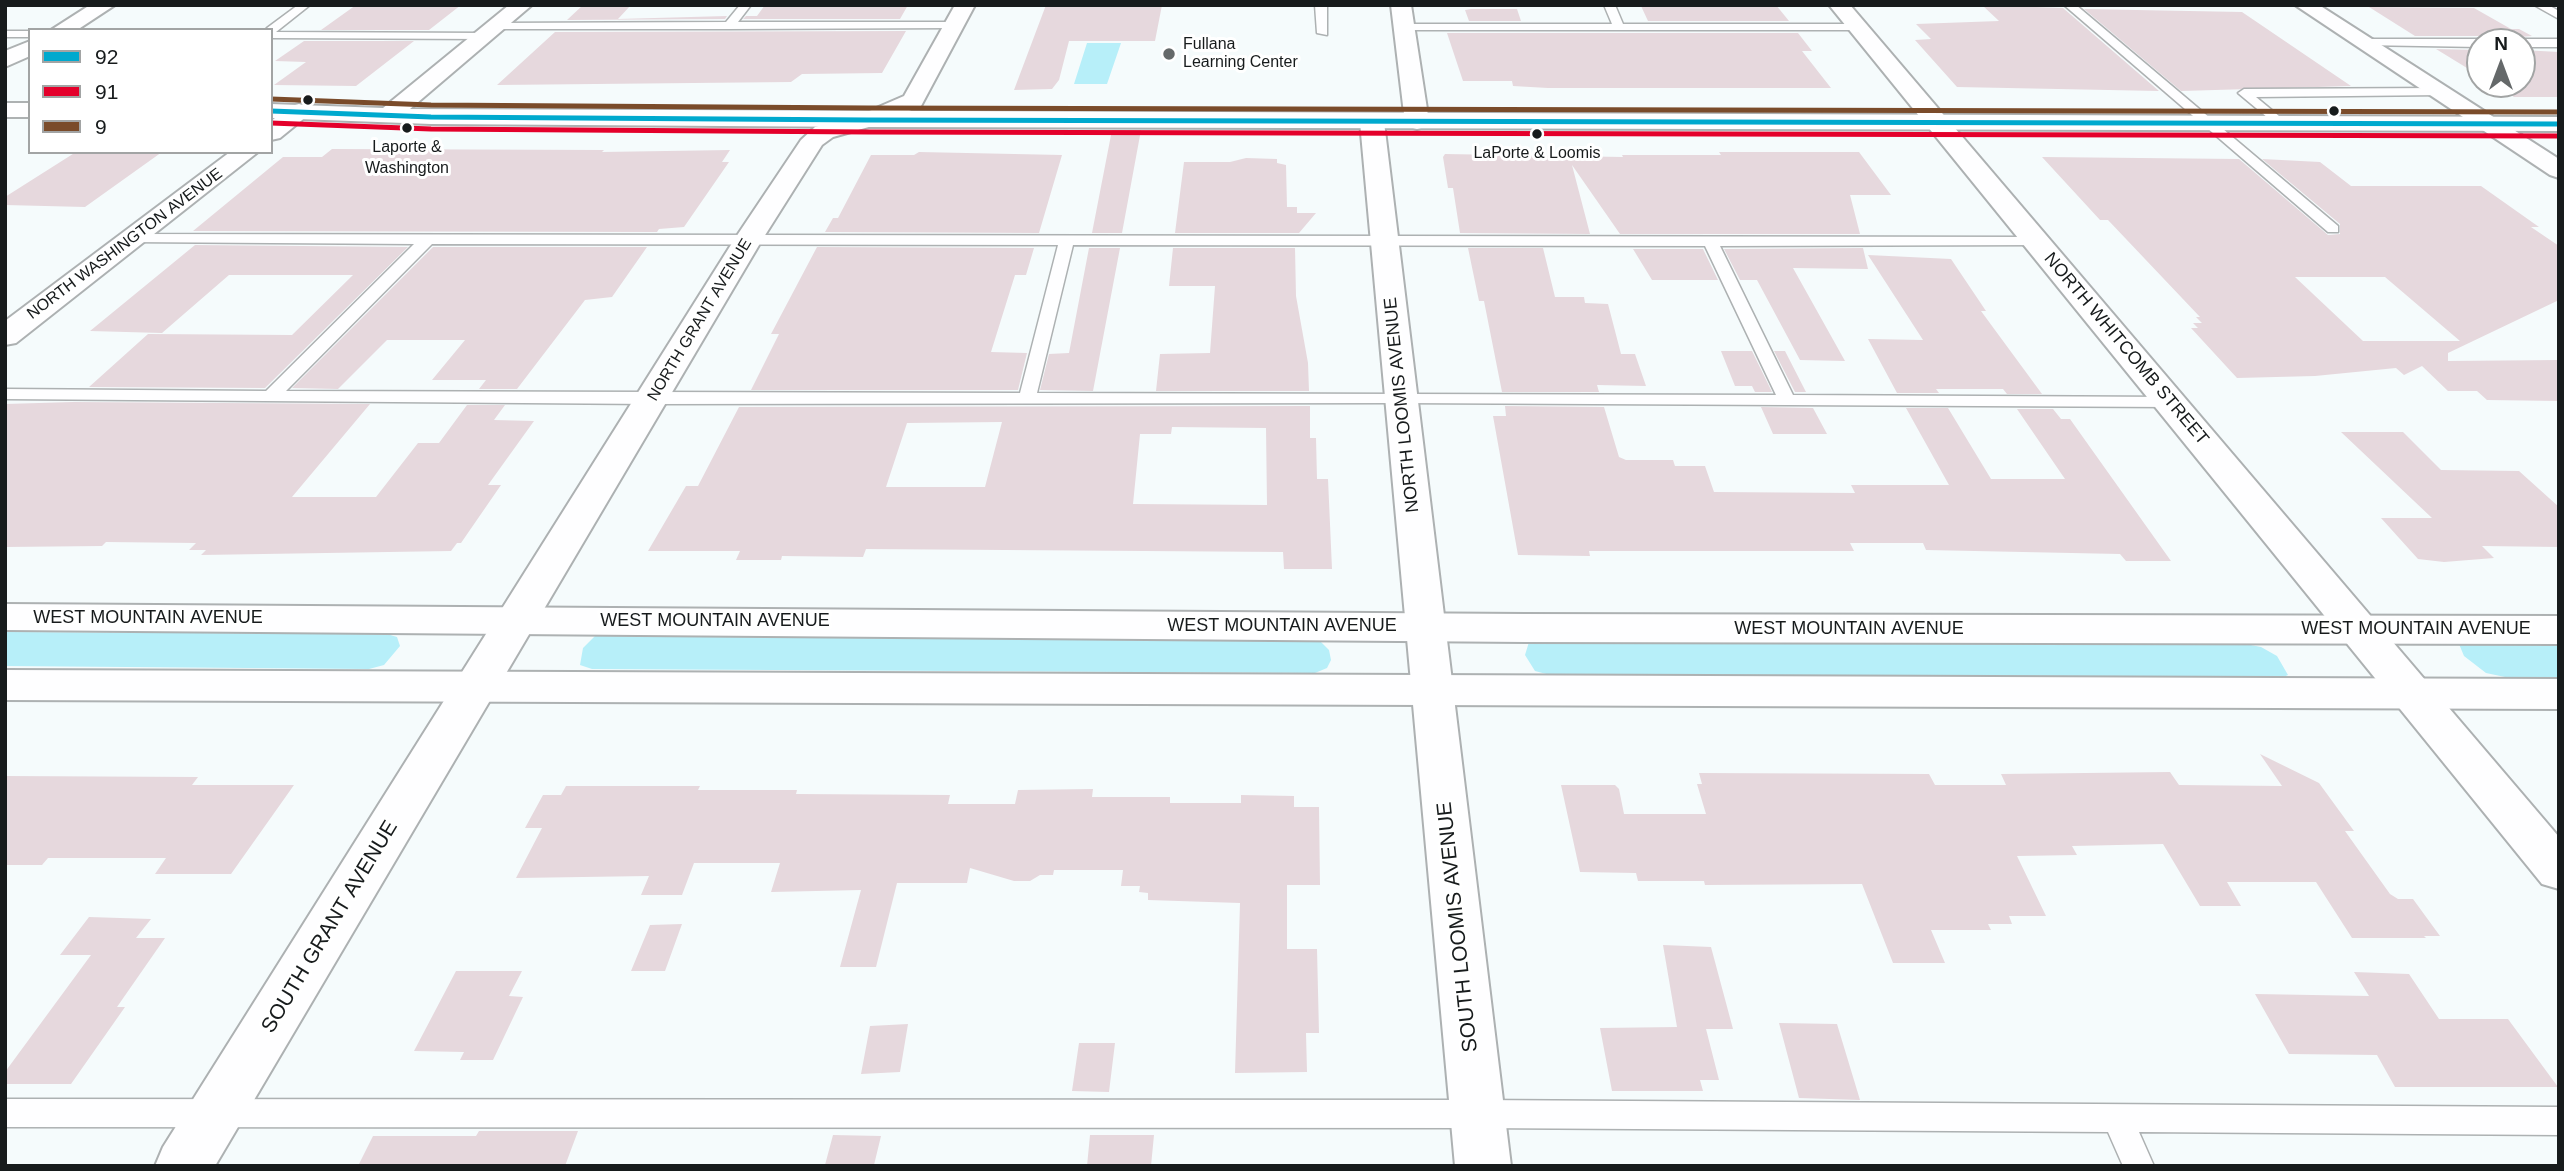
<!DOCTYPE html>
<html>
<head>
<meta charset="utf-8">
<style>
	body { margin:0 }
	#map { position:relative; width:2564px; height:1171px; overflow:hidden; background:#f5fbfc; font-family:Arial,sans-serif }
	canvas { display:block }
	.frame { position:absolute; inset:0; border:7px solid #171b1c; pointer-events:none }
	.legend { position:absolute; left:28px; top:28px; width:245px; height:126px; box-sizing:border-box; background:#fff; border:2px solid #a2a4a4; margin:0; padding:9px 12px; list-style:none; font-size:21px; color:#171b1c }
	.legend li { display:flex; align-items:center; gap:14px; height:35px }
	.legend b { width:35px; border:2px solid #a2a4a4 }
	.north { position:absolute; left:2466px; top:28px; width:70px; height:70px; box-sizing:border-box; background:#fff; border:2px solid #a2a4a4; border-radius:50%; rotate:0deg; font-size:19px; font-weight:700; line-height:28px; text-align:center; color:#171b1c }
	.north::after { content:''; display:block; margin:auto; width:24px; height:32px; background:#65696a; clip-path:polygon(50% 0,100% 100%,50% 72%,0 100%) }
</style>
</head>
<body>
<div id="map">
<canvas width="2564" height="1171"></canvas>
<div class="frame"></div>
<ul class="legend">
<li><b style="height:9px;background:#00a9ce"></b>92</li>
<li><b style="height:9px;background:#e4002b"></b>91</li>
<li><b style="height:9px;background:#7a4b2a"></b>9</li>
</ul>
<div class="north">N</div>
</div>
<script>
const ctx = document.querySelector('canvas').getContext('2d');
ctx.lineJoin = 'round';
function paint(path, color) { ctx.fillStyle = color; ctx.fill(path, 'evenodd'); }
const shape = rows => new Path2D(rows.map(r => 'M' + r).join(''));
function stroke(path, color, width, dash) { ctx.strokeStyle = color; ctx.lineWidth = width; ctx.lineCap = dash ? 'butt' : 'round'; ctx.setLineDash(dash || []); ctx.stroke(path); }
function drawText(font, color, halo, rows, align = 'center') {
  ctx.font = font + ' Arial,sans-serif'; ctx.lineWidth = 6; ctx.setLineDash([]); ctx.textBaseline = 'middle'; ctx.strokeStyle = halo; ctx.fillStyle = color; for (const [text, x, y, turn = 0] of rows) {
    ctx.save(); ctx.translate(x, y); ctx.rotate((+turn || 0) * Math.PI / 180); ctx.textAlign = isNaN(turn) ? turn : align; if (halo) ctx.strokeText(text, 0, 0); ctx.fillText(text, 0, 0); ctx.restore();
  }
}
paint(shape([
	[1087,43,1121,43,1107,84,1074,84],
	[5,632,387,634,397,637,400,646,384,665,369,669,5,666],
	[606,634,1308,637,1320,641,1329,650,1331,660,1327,668,1315,673,592,669,580,665,583,648,595,636],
	[1538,640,2246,644,2261,647,2277,656,2288,675,2279,679,1550,675,1535,671,1525,655,1529,642],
	[2559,642,2559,678,2505,677,2486,673,2464,656,2459,644]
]), '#b7eff9');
paint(shape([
	[356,5,461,5,429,30,321,30],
	[583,5,631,5,618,19,727,16,725,19,567,20],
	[765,5,908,5,900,19,743,19,746,16,757,16],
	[1046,5,1162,5,1155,41,1069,41,1059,80,1052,89,1014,90],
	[1719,5,1776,5,1789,21,1648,21,1641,6],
	[1982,5,2063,8,2159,91,1957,87,1915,40,1931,39,1916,24,1999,21],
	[2369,7,2474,8,2511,29,2519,29,2532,36,2521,37,2515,42,2487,42,2480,36,2415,36],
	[1471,9,1517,9,1521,21,1469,21,1465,10],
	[2084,9,2242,12,2351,86,2181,91],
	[906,31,882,73,802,74,791,82,497,85,555,32],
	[1447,33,1798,33,1812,51,1802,51,1831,88,1548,88,1513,86,1512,81,1463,81],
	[304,41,414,41,356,86,274,85,306,62,275,61],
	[2436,49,2480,50,2480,76],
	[2522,50,2559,52,2559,97,2514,97,2493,84,2522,84],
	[1112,130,1141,130,1122,233,1092,233],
	[332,149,604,150,602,152,730,150,722,162,729,162,684,227,659,229,657,232,193,231,283,157,322,157],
	[76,152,162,152,85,207,5,205,5,197],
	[919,152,1062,155,1039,233,825,232,833,218,838,218,871,155,914,155],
	[1719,152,1859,152,1891,195,1850,195,1860,234,1620,234,1572,165,1590,234,1460,233,1453,188,1448,188,1443,157,1445,154,1623,157,1622,155,1721,155],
	[2042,157,2239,159,2328,235,2340,234,2340,224,2262,159,2320,162,2351,186,2481,186,2539,227,2531,227,2559,246,2559,300,2448,353,2448,361,2559,360,2559,401,2487,400,2477,391,2448,391,2422,366,2404,375,2396,368,2315,376,2237,378,2191,328,2198,328,2193,323,2202,323,2196,317,2200,317,2108,220,2100,220],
	[2295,277,2385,277,2460,341,2363,341],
	[1246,158,1277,159,1277,163,1286,165,1287,207,1297,207,1297,213,1316,213,1299,233,1175,233,1184,162,1230,162],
	[195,245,408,247,265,388,89,387,148,334,292,335,353,275,229,275,162,333,90,331],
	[433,247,647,247,612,297,585,300,517,389,479,389,486,380,432,380,465,340,387,340,338,389,292,388],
	[817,247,1034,248,1026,275,1015,275,991,352,1027,353,1018,390,751,390,779,334,771,334],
	[1089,248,1120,248,1093,391,1040,390,1049,354,1069,353],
	[1173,248,1295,248,1296,296,1308,363,1309,391,1156,391,1160,354,1210,353,1215,286,1169,286],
	[1468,248,1543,248,1555,297,1584,297,1585,303,1608,304,1621,354,1635,354,1646,386,1597,385,1599,392,1502,392,1484,301,1479,301],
	[1863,248,1868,269,1793,268,1845,361,1800,360,1757,280,1740,280,1724,249],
	[1633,249,1703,249,1718,280,1652,280],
	[1868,255,1951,259,1986,311,1981,311,2042,394,2007,394,2003,389,1936,389,1939,393,1897,393,1868,339,1923,340],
	[1721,351,1752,351,1772,392,1755,392,1752,386,1735,386],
	[1774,351,1785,351,1806,392,1795,392],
	[73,402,370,404,292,497,376,497,418,443,439,443,467,405,505,405,494,420,534,421,488,485,501,485,461,543,457,543,451,551,201,555,206,550,189,550,196,543,106,542,102,546,5,547,5,404],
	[1310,406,1310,438,1316,438,1317,479,1328,479,1332,569,1284,569,1283,552,866,549,863,557,782,556,781,560,736,560,740,551,648,551,686,486,698,486,739,407,742,407],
	[1002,422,985,487,886,487,907,423],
	[1172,427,1266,428,1267,505,1133,504,1140,434,1171,434],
	[1505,406,1604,407,1619,457,1626,460,1673,460,1675,466,1705,466,1714,492,1855,493,1851,485,1949,485,1906,408,1948,408,1991,479,2065,479,2017,409,2053,409,2061,419,2070,419,2171,561,2126,561,2120,554,1926,550,1923,543,1850,543,1854,551,1589,551,1590,556,1518,555,1493,416,1506,416],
	[1761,407,1813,408,1827,434,1773,434],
	[2341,432,2403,432,2441,470,2519,471,2559,507,2559,547,2482,546,2494,558,2444,562,2418,559,2381,518,2432,518],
	[2260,754,2319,783,2354,831,2345,831,2390,894,2398,899,2413,899,2440,936,2424,936,2426,938,2352,938,2316,882,2227,882,2241,906,2200,906,2163,844,2072,846,2077,855,2017,856,2046,916,2009,916,2012,924,1988,924,1991,930,1931,930,1945,963,1893,963,1862,884,1705,885,1704,881,1638,881,1636,873,1580,872,1561,785,1615,785,1619,789,1624,814,1706,814,1697,784,1702,784,1699,773,1929,774,1935,785,2006,785,2001,774,2170,772,2179,785,2282,786],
	[5,776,198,777,192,785,294,785,231,874,155,874,166,858,48,858,42,865,5,865],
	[566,786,700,786,698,790,797,790,796,794,950,795,948,804,1015,804,1018,790,1093,789,1092,797,1170,797,1170,803,1241,803,1241,795,1294,796,1294,807,1319,807,1320,885,1287,885,1287,949,1317,949,1319,1033,1306,1033,1307,1072,1235,1073,1240,903,1148,900,1148,893,1139,892,1140,886,1121,886,1123,870,1054,870,1053,875,1040,875,1030,881,1014,881,970,868,967,883,897,883,876,967,840,967,861,890,771,892,780,863,694,863,682,895,641,895,649,876,516,878,542,828,525,828,543,795,561,795],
	[89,917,151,919,136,938,165,938,117,1007,125,1007,71,1084,5,1084,5,1072,91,955,60,955],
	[682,924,665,971,631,971,650,925],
	[1663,945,1711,947,1733,1029,1706,1029,1719,1080,1700,1080,1703,1091,1612,1091,1600,1028,1677,1027],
	[456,971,522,971,509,996,523,997,493,1060,460,1060,464,1052,414,1051],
	[2354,972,2409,974,2439,1019,2508,1019,2558,1087,2395,1087,2377,1055,2289,1054,2255,994,2369,996],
	[1779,1023,1837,1024,1860,1100,1799,1098],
	[908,1024,900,1072,861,1074,870,1026],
	[1079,1043,1115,1043,1109,1092,1072,1091],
	[479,1131,578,1131,565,1166,358,1166,373,1136,476,1136],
	[833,1135,881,1136,874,1165,825,1165],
	[1090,1135,1154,1135,1151,1166,1087,1166]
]), '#e6d8dd');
const lane = shape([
	[298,5,310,5,276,32,486,33,492,36,486,39,271,38,271,30,265,30,267,28,298,5],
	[740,5,751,5,738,22,955,22,961,25,955,28,729,29,498,29,492,26,498,23,726,22,740,5],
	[1315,5,1327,5,1327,35,1317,33,1315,5],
	[1604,5,1615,5,1623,24,1858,24,1864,27,1858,30,1404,30,1398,27,1404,24,1612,24,1604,5],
	[2064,5,2076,5,2338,226,2338,232,2328,232,2064,5],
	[2534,5,2548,5,2559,11,2559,19,2534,5],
	[5,31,30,31,30,37,5,37,5,31],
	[2365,39,2480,39,2485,42,2480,42,2480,47,2361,45,2359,43,2365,39],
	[2522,39,2559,39,2559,47,2522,47,2522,42,2517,42,2522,39],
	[2439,88,2445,92,2443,95,2256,97,2285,121,2287,124,2280,128,2238,93,2244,89,2439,88],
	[133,234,2038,237,2046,242,2043,245,1720,246,1793,395,2172,397,2181,402,2172,407,1401,403,652,404,5,399,5,389,266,391,414,244,128,242,128,236,133,234],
	[432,244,1058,245,1020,393,286,391,432,244],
	[1073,245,1705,246,1776,395,1037,393,1073,245],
	[5,1099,1477,1100,2559,1107,2559,1135,2139,1132,2154,1166,2123,1166,2108,1132,1477,1128,5,1127,5,1099]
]);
const street = shape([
	[90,5,115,5,77,30,51,30,90,5],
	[955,5,975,5,921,106,876,125,833,137,822,145,762,240,215,1166,155,1166,163,1147,734,240,801,140,815,127,860,115,904,96,955,5],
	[1391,5,1411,5,1429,122,1425,127,1417,129,1409,127,1405,122,1391,5],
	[1829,5,1850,5,2559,837,2559,889,2542,884,1829,5],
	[2295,5,2319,5,2559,159,2559,178,2550,175,2295,5],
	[30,41,30,56,5,67,5,51,30,41],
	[299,104,307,106,311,111,307,116,280,138,271,140,271,121,291,106,299,104],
	[1372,115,1380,117,1384,122,1511,1166,1455,1166,1360,122,1364,117,1372,115],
	[230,152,258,152,16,343,5,345,5,321,230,152]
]);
const secondary = shape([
	[509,5,532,5,410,109,2559,117,2559,131,868,127,431,124,271,118,271,104,383,108,509,5],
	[5,103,30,103,30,117,5,117,5,103],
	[5,604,1525,614,2559,616,2559,644,1525,642,5,630,5,604],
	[5,670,2559,679,2559,709,5,700,5,670]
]);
stroke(lane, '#adb1b2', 3);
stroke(street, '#adb1b2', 4);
stroke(secondary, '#adb1b2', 4);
paint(lane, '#fefeff');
paint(street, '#fefeff');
paint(secondary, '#fefeff');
stroke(shape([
	[271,111,431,117,868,120,2559,124]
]), '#00a9ce', 5);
stroke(shape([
	[271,123,431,129,868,132,2559,136]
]), '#e4002b', 5);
stroke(shape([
	[271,99,431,105,868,108,2559,112]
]), '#7a4b2a', 5);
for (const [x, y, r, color] of [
	[1169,54,7,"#65696a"],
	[308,100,6,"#171b1c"],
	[2334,111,6,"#171b1c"],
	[407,128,6,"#171b1c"],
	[1537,134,6,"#171b1c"]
]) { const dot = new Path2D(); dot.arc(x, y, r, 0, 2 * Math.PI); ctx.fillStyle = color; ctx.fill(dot); stroke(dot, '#fff', 2.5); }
drawText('16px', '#171b1c', '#fff', [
	["Fullana",1183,45],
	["Learning Center",1183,63]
], 'left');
drawText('16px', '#171b1c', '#fff', [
	["Laporte &",407,148],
	["Washington",407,169],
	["LaPorte & Loomis",1537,154]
]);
drawText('16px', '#171b1c', '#fff', [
	["NORTH WASHINGTON AVENUE",125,244,-37],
	["NORTH GRANT AVENUE",700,320,-59]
]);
drawText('18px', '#171b1c', '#fff', [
	["NORTH WHITCOMB STREET",2126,349,50],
	["NORTH LOOMIS AVENUE",1402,405,-96],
	["WEST MOUNTAIN AVENUE",148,618],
	["WEST MOUNTAIN AVENUE",715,621],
	["WEST MOUNTAIN AVENUE",1282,626],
	["WEST MOUNTAIN AVENUE",1849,629],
	["WEST MOUNTAIN AVENUE",2416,629]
]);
drawText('21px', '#171b1c', '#fff', [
	["SOUTH GRANT AVENUE",330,927,-59],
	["SOUTH LOOMIS AVENUE",1458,927,-96]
]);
</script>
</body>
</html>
